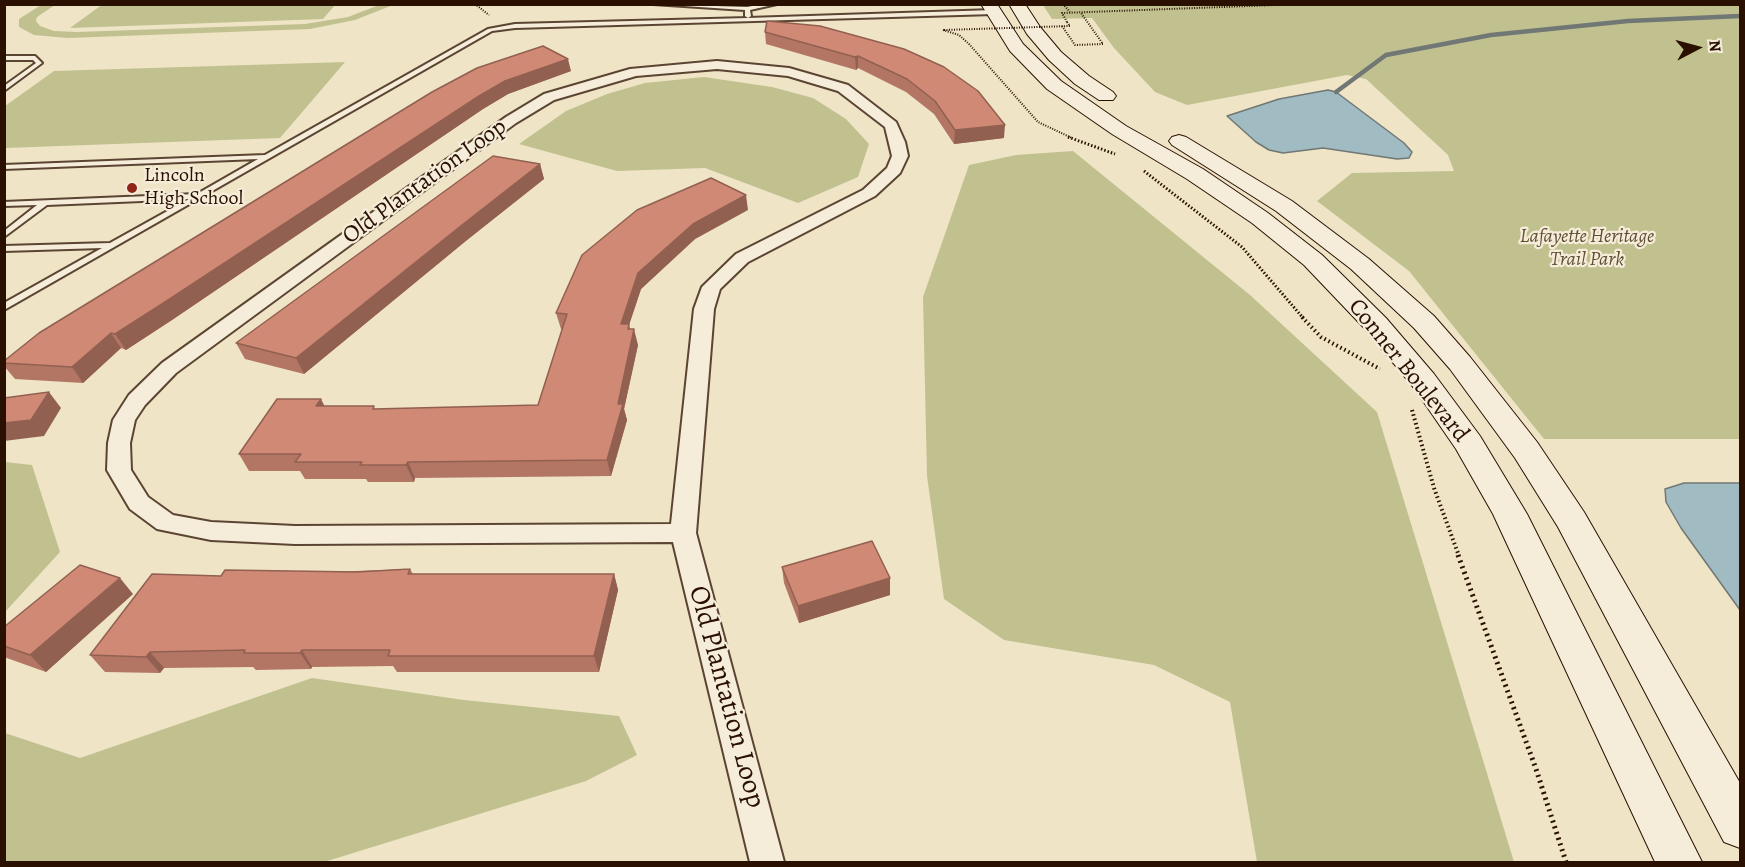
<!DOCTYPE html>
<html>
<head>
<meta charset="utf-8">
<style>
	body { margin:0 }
	#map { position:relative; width:1745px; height:867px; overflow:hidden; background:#efe4c6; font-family:Alegreya,serif }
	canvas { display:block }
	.frame { position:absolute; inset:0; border:6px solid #2a1000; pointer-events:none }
	.north { position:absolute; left:1667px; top:18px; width:60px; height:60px; -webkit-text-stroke:4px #f5edda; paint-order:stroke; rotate:84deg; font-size:16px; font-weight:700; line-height:24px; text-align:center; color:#2a1000 }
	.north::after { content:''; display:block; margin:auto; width:21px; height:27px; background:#2a1000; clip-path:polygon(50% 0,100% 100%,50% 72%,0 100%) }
</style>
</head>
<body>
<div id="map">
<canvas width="1745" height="867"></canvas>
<div class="frame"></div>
<div class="north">N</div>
</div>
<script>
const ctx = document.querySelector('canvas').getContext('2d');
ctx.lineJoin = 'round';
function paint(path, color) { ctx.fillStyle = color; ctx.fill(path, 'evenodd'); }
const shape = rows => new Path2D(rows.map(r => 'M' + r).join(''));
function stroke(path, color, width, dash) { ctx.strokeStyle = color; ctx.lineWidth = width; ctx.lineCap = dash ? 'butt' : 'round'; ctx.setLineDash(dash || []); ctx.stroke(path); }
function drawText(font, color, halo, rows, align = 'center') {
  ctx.font = font + ' Alegreya,serif'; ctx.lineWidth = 4.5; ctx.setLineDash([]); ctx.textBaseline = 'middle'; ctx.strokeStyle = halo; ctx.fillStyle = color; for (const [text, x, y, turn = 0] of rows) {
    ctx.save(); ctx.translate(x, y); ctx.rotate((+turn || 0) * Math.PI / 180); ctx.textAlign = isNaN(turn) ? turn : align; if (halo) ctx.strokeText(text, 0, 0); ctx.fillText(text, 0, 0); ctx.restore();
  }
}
paint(shape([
	[103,4,335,4,335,5,323,19,70,28],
	[41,5,55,5,37,17,36,21,40,26,54,31,77,32,305,24,348,17,379,5,393,5,355,20,310,29,68,38,34,35,19,27,19,19],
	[1043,5,1740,5,1740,439,1544,439,1409,271,1317,201,1352,173,1454,171,1448,155,1366,79,1347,75,1187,105,1155,92,1114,48,1092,18,1052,19],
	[345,62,280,138,5,148,5,106,54,71],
	[704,77,772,87,813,98,846,119,869,144,858,177,798,203,705,168,617,171,519,144,566,111,607,94,645,83],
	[1073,151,1250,295,1377,412,1514,862,1257,862,1230,702,1154,665,1004,640,944,599,927,476,923,297,969,165,1016,155],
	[5,462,32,465,60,552,5,612],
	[312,678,464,700,619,716,637,755,586,781,324,862,5,862,5,733,80,758]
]), '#c1c190');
const water = shape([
	[1328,90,1336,92,1404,143,1412,152,1409,158,1397,159,1323,148,1283,153,1269,150,1256,142,1227,116,1279,99,1328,90],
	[1684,483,1740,483,1740,610,1681,528,1666,502,1665,489,1684,483]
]);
paint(water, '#a0bbc1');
stroke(water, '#717774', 1.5);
stroke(shape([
	[1336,92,1386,55,1491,35,1628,21,1740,16]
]), '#717774', 4.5);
const service = shape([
	[653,4,747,7,763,4,777,4,750,10,751,16,748,18,994,10,997,12,994,14,515,28,492,31,4,310,4,303,102,248,4,251,4,246,110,243,189,199,47,205,4,237,4,231,37,205,4,206,4,202,197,194,258,159,4,169,4,165,265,155,488,29,515,24,748,18,745,16,745,10,653,4],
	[4,56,35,56,42,63,4,91,4,86,36,63,33,60,4,60,4,56]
]);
const minor = shape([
	[717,61,789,68,848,85,896,122,905,142,908,156,900,173,875,196,748,262,720,289,714,309,696,533,784,862,750,862,673,542,295,544,211,540,157,529,130,509,107,470,108,443,113,420,129,395,162,363,506,117,544,94,630,69,717,61],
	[717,69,788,76,838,91,885,127,892,156,887,168,863,190,736,254,702,287,694,309,671,524,295,526,211,522,173,515,148,497,131,470,130,443,135,420,145,405,176,373,516,123,554,100,636,76,717,69]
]);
const secondary = shape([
	[981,4,997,4,1023,44,1061,81,1126,126,1203,169,1268,213,1322,255,1386,318,1434,374,1480,436,1527,514,1702,862,1655,862,1493,514,1456,449,1414,388,1366,330,1304,265,1252,223,1187,179,1112,134,1047,89,1010,51,981,4],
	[1009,4,1025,4,1040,27,1061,52,1089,76,1113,92,1116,96,1113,100,1099,100,1075,84,1049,60,1027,34,1009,4],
	[1179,135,1186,137,1292,201,1369,259,1434,316,1470,357,1537,442,1584,512,1740,783,1740,848,1724,842,1558,527,1515,458,1450,369,1414,328,1351,269,1276,211,1172,145,1169,141,1172,137,1179,135]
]);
stroke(service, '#5b4532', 4);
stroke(minor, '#5b4532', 4);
stroke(secondary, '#2a1000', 2);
stroke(shape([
	[475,4,489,15],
	[1063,4,1070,12],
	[1067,22,1062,13,1302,4],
	[1062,26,1075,45,1103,44,1081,13],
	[943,30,959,35,969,44,1038,122,1072,138]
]), '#2a1000', 2, [1, 1.5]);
stroke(shape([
	[1068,137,1115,154],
	[1144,171,1242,247,1304,319]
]), '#2a1000', 3, [1.5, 2]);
stroke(shape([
	[1302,317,1321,337,1380,369],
	[1412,410,1434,488,1459,556]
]), '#2a1000', 4, [1.5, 3]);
stroke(shape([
	[1458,555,1536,769,1566,862]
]), '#2a1000', 5, [2, 4]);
paint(service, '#f5edda');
paint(minor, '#f5edda');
paint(secondary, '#f5edda');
stroke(shape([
	[944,30,1070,26,1067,22]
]), '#2a1000', 2, [1, 1.5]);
paint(shape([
	[820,26,1004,138,954,144,934,114,906,92,858,68,856,70,766,44,765,32],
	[477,68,571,71,508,94,483,109,172,320,126,350,121,348,83,383,15,379,4,366,4,361],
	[540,164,544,179,467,240,304,374,245,359,236,343],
	[748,210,695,239,641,289,629,325,630,329,638,345,624,409,627,420,611,476,415,478,414,482,368,482,366,479,305,479,300,471,249,471,239,454,324,406,376,409,538,405,562,329,561,329,556,313],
	[782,567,890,595,799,623,784,583],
	[410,569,413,574,614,574,618,590,599,672,397,672,393,666,312,667,311,669,256,670,253,667,164,668,160,673,105,672,90,655,221,576],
	[133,594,46,672,4,657,4,627]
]), '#b37664');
paint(shape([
	[858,56,858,68,856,70,855,57],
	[568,59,571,71,508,94,483,109,172,320,126,350,115,334,479,96,505,81],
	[1005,125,1004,138,954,144,955,130],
	[540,164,544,179,467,240,304,374,296,358,462,225],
	[746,195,748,210,695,239,641,289,629,325,632,340,634,329,638,345,624,409,627,420,611,476,607,460,618,404,621,324,638,273,693,224],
	[111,333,121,348,83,383,72,367],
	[49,392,61,408,44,436,4,441,4,423],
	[321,399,329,415,316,406],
	[408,462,415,478,414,482,406,465],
	[614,574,618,590,599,672,594,656],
	[120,578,133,594,46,672,30,655],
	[890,578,890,595,799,623,798,606],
	[302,650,312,667,311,669,300,653],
	[150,652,164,668,160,673,146,657]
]), '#926051');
const building = shape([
	[767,21,820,26,904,49,944,67,978,91,1005,125,955,130,935,101,907,79,858,56,855,57,765,32,767,21],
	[543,46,568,59,505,81,479,96,162,304,115,334,111,333,72,367,4,363,4,361,39,333,432,92,477,68,543,46],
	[493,156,540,164,462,225,296,358,236,343,493,156],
	[711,178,746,195,693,224,638,273,621,324,629,324,628,329,634,329,618,404,623,404,607,460,408,462,406,465,360,465,362,462,295,462,301,454,239,454,277,399,321,399,316,406,374,406,373,409,538,405,567,314,556,313,582,255,637,210,711,178],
	[49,392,31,420,4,423,4,398,49,392],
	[872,541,890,578,798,606,782,567,872,541],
	[80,565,120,578,30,655,4,646,4,627,80,565],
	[410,569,408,574,614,574,594,656,388,656,390,650,302,650,300,653,244,653,245,650,150,652,146,657,90,655,152,574,221,576,225,570,357,572,410,569]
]);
paint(building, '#d08974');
stroke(building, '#926051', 1.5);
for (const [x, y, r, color] of [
	[132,188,6,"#8f2418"]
]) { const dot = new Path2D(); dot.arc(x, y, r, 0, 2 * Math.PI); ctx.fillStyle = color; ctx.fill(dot); stroke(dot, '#f5edda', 2); }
drawText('20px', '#2a1000', '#f5edda', [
	["Lincoln",144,176],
	["High School",144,199]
], 'left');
drawText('italic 20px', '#5f4e32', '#f5edda', [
	["Lafayette Heritage",1587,237],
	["Trail Park",1587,260]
]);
drawText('24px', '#2a1000', '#f5edda', [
	["Old Plantation Loop",425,182,-36],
	["Conner Boulevard",1408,371,51]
]);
drawText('28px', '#2a1000', '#f5edda', [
	["Old Plantation Loop",726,697,75]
]);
</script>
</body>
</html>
